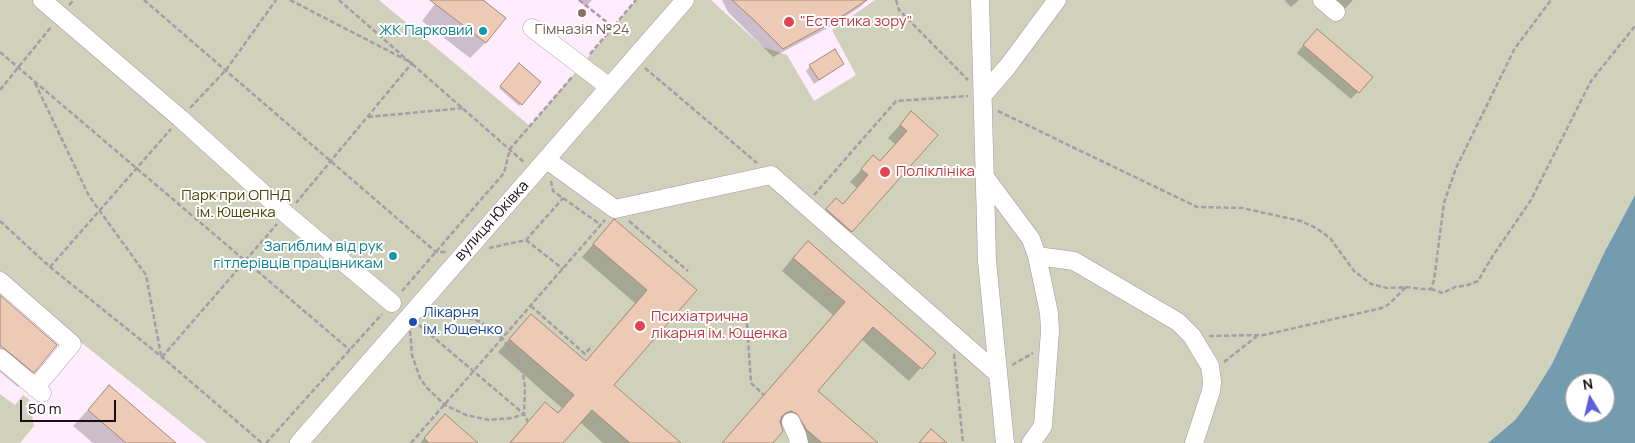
<!DOCTYPE html>
<html>
<head>
<meta charset="utf-8">
<style>
	body { margin:0 }
	#map { position:relative; width:1635px; height:443px; overflow:hidden; background:#ffedfe; font-family:Manrope,sans-serif }
	canvas { display:block }
	.north { position:absolute; left:1565px; top:373px; width:50px; height:50px; box-sizing:border-box; background:#fff; border:1px solid #a29ea2; border-radius:50%; rotate:351deg; font-size:14px; font-weight:700; line-height:20px; text-align:center; color:#170d16 }
	.north::after { content:''; display:block; margin:auto; width:18px; height:22px; background:#5c5fd7; clip-path:polygon(50% 0,100% 100%,50% 72%,0 100%) }
	.scale { position:absolute; left:20px; top:400px; width:96px; height:22px; box-sizing:border-box; border:2px solid #170d16; border-top:0; padding-left:6px; font-size:15px; line-height:18px; white-space:nowrap; color:#170d16; -webkit-text-stroke:4px #fff; paint-order:stroke }
</style>
</head>
<body>
<div id="map">
<canvas width="1635" height="443"></canvas>
<div class="north">N</div>
<div class="scale">50 m</div>
</div>
<script>
const ctx = document.querySelector('canvas').getContext('2d');
ctx.lineJoin = 'round';
function paint(path, color) { ctx.fillStyle = color; ctx.fill(path, 'evenodd'); }
const shape = rows => new Path2D(rows.map(r => 'M' + r).join(''));
function stroke(path, color, width, dash) { ctx.strokeStyle = color; ctx.lineWidth = width; ctx.lineCap = dash ? 'butt' : 'round'; ctx.setLineDash(dash || []); ctx.stroke(path); }
function drawText(font, color, halo, rows, align = 'center') {
  ctx.font = font + ' Manrope,sans-serif'; ctx.lineWidth = 4; ctx.setLineDash([]); ctx.textBaseline = 'middle'; ctx.strokeStyle = halo; ctx.fillStyle = color; for (const [text, x, y, turn = 0] of rows) {
    ctx.save(); ctx.translate(x, y); ctx.rotate((+turn || 0) * Math.PI / 180); ctx.textAlign = isNaN(turn) ? turn : align; if (halo) ctx.strokeText(text, 0, 0); ctx.fillText(text, 0, 0); ctx.restore();
  }
}
paint(shape([
	[0,0,379,0,530,126,636,0,711,0,763,47,787,55,814,101,856,75,832,30,875,0,1635,0,1635,195,1604,253,1552,364,1527,404,1515,420,1488,443,207,443,83,344,0,271],
	[0,394,15,405,23,395,29,399,34,426,20,443,0,443]
]), '#cfd1bb');
paint(shape([
	[1635,195,1635,443,1488,443,1515,420,1527,404,1552,364,1604,253],
	[1575,383,1605,383,1605,413,1575,413]
]), '#759bae');
paint(shape([
	[438,0,485,0,484,2,504,18,485,43,470,58,422,21],
	[578,0,592,0,586,7],
	[722,0,867,0,860,7,826,29,773,57,728,12],
	[1286,0,1299,0,1291,7,1285,1],
	[1323,0,1353,0,1340,14],
	[1310,37,1371,77,1351,99,1297,53],
	[843,64,814,84,806,71,810,66],
	[519,65,540,82,519,106,499,88],
	[911,113,936,135,839,244,823,212,836,200,842,205,857,188,850,182,873,157,879,162,895,144,888,138],
	[602,234,695,290,612,385,679,443,603,443,580,422,562,443,509,443,545,404,557,414,562,408,498,352,519,328,585,362,635,303,582,257],
	[795,255,934,353,909,381,861,339,816,391,876,443,796,443,785,426,780,424,771,443,722,443,833,315,782,271],
	[0,297,33,372,18,387,0,372],
	[109,387,174,443,93,443,73,426],
	[445,416,477,443,420,443]
]), '#0003');
const building = shape([
	[430,0,483,0,506,18,486,43,430,0],
	[732,0,867,0,836,20,783,49,756,22,732,0],
	[1317,29,1373,77,1359,93,1303,45,1317,29],
	[835,49,844,64,819,80,809,65,835,49],
	[519,63,541,82,522,105,500,86,519,63],
	[911,111,938,135,852,232,826,209,836,198,843,204,868,175,861,169,873,155,880,161,907,131,900,125,911,111],
	[614,219,697,290,614,385,681,443,630,443,592,410,563,443,510,443,545,402,558,413,574,395,509,339,531,314,586,361,647,290,593,244,614,219],
	[808,241,936,353,922,369,873,327,818,391,878,443,822,443,806,429,797,414,791,411,786,413,782,416,780,422,783,431,773,443,722,443,845,302,793,258,808,241],
	[0,295,57,345,34,373,0,345,0,295],
	[109,385,176,443,126,443,88,410,109,385],
	[445,414,478,443,429,443,424,438,445,414],
	[931,429,947,443,919,443,931,429]
]);
paint(building, '#eccab5');
stroke(building, '#a78873', 1);
const minor = shape([
	[42,0,180,118,286,214,392,303],
	[980,0,987,261,1005,443],
	[1322,0,1336,12],
	[532,28,609,87],
	[983,95,1008,66,1057,0],
	[547,160,615,209,771,175,998,374],
	[985,177,1031,239,1037,256,1049,313,1050,331,1043,426,1031,443],
	[1037,256,1074,261,1178,322,1192,336,1210,366,1212,382,1211,391,1194,443],
	[0,281,72,344,35,388],
	[0,358,42,393],
	[791,422,797,435,799,443],
	[299,443,685,0]
]);
stroke(minor, '#ae93ac', 19);
stroke(shape([
	[144,0,436,252,446,252],
	[290,0,412,63,296,203],
	[339,0,525,163],
	[579,0,613,27],
	[896,0,899,10,968,80],
	[69,5,74,0],
	[0,52,350,350],
	[590,54,636,0],
	[645,68,757,163],
	[35,83,89,196,146,275,161,355],
	[0,90,51,27],
	[190,108,226,70,276,0],
	[998,111,1197,207,1242,208,1301,221,1316,228,1330,238,1354,271,1371,284,1387,288,1406,287,1421,289,1431,289,1434,280,1444,203,1456,168,1515,48,1551,0],
	[368,117,463,108],
	[551,181,553,191,601,225],
	[814,195,896,101,968,96],
	[0,221,50,267,162,357,262,443],
	[629,221,688,271],
	[526,240,563,269],
	[489,248,526,240,563,198],
	[50,267,171,129],
	[1431,289,1443,293,1455,287,1468,285,1478,281,1492,257,1531,200,1591,81,1635,26],
	[402,291,504,173,510,149,573,76],
	[531,306,585,354,592,346],
	[439,313,454,313,481,322,503,339,518,361,523,374,525,387,524,414,512,418,489,420,466,415,445,405,427,388,420,378,412,355,409,316,439,313],
	[747,323,751,383,764,395],
	[419,325,524,414,528,422],
	[1209,336,1264,335,1382,308,1389,304,1406,287],
	[954,354,963,443],
	[162,357,277,224],
	[1224,362,1257,336],
	[1012,365,1033,353],
	[266,443,382,314],
	[411,443,605,220]
]), '#a99aa8', 2.5, [5, 2.5]);
stroke(minor, '#fff', 18);
for (const [x, y, r, color] of [
	[582,13,5,"#8d6e63"],
	[789,22,6,"#e0444e"],
	[483,31,5,"#0f9aa8"],
	[885,172,6,"#e0444e"],
	[393,256,5,"#0f9aa8"],
	[413,322,5,"#1a4fb4"],
	[640,326,6,"#e0444e"]
]) { const dot = new Path2D(); dot.arc(x, y, r, 0, 2 * Math.PI); ctx.fillStyle = color; ctx.fill(dot); stroke(dot, '#fff', 2); }
drawText('15px', '#be3a42', '#fff', [
	["\"Естетика зору\"",800,22],
	["Поліклініка",896,172],
	["Психіатрична",651,317],
	["лікарня ім. Ющенка",651,334]
], 'left');
drawText('15px', '#785e54', '#fff', [
	["Гімназія №24",582,30]
]);
drawText('15px', '#0d838f', '#fff', [
	["ЖК Парковий",473,31],
	["Загиблим від рук",383,247],
	["гітлерівців працівникам",383,264]
], 'right');
drawText('15px', '#464809', '#fff', [
	["Парк при ОПНД",236,196],
	["ім. Ющенка",236,213]
]);
drawText('15px', '#170d16', '#fff', [
	["вулиця Юківка",492,221,-48]
]);
drawText('15px', '#164399', '#fff', [
	["Лікарня",423,313],
	["ім. Ющенко",423,330]
], 'left');
</script>
</body>
</html>
